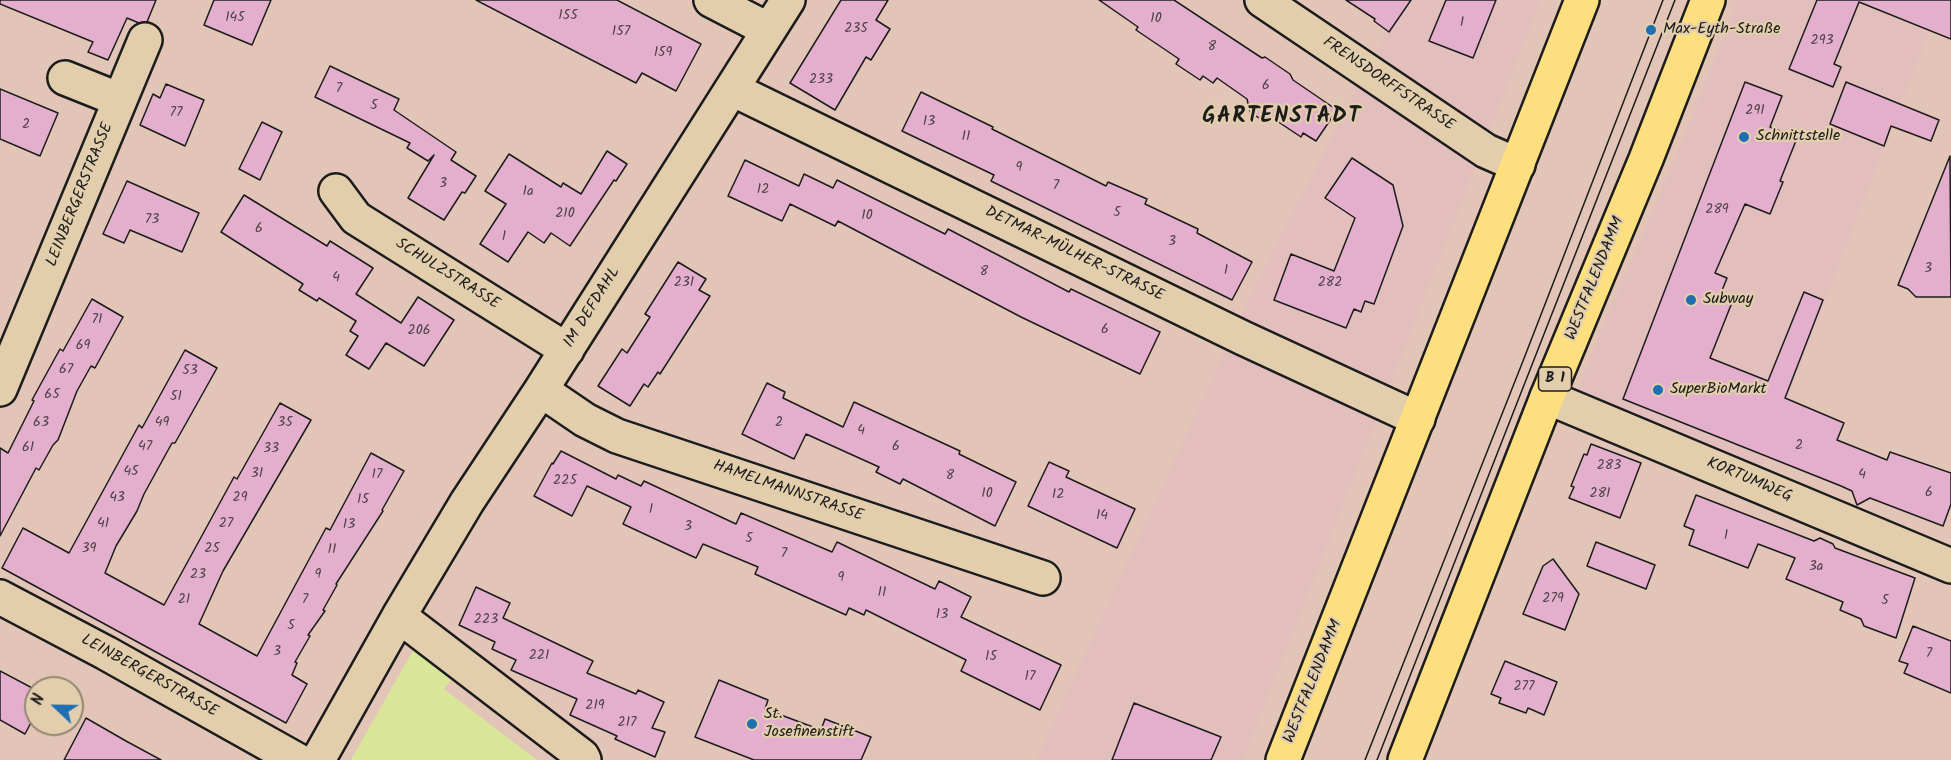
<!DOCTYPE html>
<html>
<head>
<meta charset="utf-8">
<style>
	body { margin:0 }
	#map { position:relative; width:1951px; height:760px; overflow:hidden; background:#e2c5b6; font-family:Kalam,sans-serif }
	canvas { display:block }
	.north { position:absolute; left:24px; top:676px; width:60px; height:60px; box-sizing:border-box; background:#e2ceac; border:2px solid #938772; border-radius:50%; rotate:292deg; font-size:16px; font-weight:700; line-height:24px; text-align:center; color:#1c1c1c }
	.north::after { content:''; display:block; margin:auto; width:21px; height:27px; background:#1f6fb2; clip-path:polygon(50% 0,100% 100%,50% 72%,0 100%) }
</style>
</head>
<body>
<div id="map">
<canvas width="1951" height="760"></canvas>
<div class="north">N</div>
</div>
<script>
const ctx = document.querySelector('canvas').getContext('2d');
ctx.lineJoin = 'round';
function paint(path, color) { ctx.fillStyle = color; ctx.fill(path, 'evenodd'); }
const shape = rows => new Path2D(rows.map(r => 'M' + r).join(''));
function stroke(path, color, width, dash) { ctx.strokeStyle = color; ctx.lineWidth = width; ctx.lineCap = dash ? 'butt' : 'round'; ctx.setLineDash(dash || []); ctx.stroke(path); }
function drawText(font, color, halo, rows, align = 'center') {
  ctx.font = font + ' Kalam,sans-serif'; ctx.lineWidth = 4.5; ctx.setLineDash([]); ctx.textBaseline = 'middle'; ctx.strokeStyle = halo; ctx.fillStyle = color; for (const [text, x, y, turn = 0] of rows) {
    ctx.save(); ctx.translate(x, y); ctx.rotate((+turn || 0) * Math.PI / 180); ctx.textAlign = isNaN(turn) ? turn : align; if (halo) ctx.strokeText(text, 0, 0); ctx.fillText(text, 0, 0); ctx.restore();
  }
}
paint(shape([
	[1403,0,1541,0,1243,760,1036,760,1261,273],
	[1738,0,1941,0,1759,473,1574,399,1607,317,1672,166]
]), '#e2bebd');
paint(shape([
	[416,645,456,673,444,689,537,760,351,760]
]), '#d9e598');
const building = shape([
	[0,0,156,0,147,22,139,23,127,18,108,60,88,52,93,42,0,4,0,0],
	[214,0,271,0,252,45,204,25,214,0],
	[476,0,617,0,701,44,676,91,642,73,636,83,476,0],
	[841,0,888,0,876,20,890,29,871,60,866,57,835,110,790,83,841,0],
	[1099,0,1174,0,1262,58,1265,57,1290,74,1293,80,1337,110,1316,141,1303,133,1301,137,1268,115,1259,118,1250,112,1247,99,1217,78,1213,83,1203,76,1200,80,1176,64,1179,59,1136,30,1138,27,1099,0],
	[1346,0,1411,0,1389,32,1374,21,1375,19,1346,0],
	[1446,0,1496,0,1473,58,1429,41,1446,0],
	[1817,0,1951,0,1951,39,1859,2,1834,64,1841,67,1833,87,1789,69,1817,0],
	[330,66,399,99,394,110,456,152,451,160,476,176,465,193,462,192,444,220,408,198,434,155,428,161,407,148,410,143,315,97,330,66],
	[1745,82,1782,96,1770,127,1797,138,1780,181,1783,182,1770,214,1745,204,1715,273,1727,278,1721,293,1731,305,1710,358,1768,381,1804,292,1823,300,1785,398,1844,423,1837,440,1887,460,1890,452,1951,473,1951,504,1943,526,1870,498,1857,505,1852,491,1841,486,1623,399,1745,82],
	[1846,82,1939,120,1931,141,1891,126,1884,146,1830,124,1846,82],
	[166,84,204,100,185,146,140,125,153,94,160,98,166,84],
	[0,89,58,113,40,156,0,139,0,89],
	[921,92,993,127,992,129,1106,186,1108,182,1147,199,1145,204,1198,229,1197,233,1252,262,1232,300,991,181,994,175,902,131,921,92],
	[262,122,282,132,260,180,239,169,262,122],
	[607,151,627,164,616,181,614,180,570,246,551,233,544,243,528,232,508,262,480,244,506,204,485,191,509,154,561,187,563,183,581,194,607,151],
	[1950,156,1951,297,1916,297,1908,289,1898,285,1950,156],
	[1352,158,1393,185,1403,226,1374,304,1365,301,1361,312,1354,309,1346,328,1274,300,1291,254,1334,271,1355,218,1325,198,1352,158],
	[745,160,799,186,804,174,833,188,837,180,945,234,948,229,1069,292,1071,289,1160,332,1140,374,1021,317,838,221,835,226,790,204,782,221,728,196,745,160],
	[127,181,199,213,182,252,130,230,124,243,103,234,127,181],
	[244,195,327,246,330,241,373,268,356,294,401,323,418,297,454,320,424,366,386,343,369,369,346,355,358,336,350,331,356,321,319,298,317,301,299,290,303,284,221,232,244,195],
	[678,262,706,279,699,290,710,296,660,374,658,372,648,387,644,384,630,406,598,386,622,349,627,353,650,317,645,314,678,262],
	[92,299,123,317,95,368,91,366,77,391,58,440,53,445,39,470,36,468,0,536,0,448,8,453,34,401,32,400,60,349,63,351,92,299],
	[185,350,217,368,175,443,172,443,144,494,137,511,116,546,105,573,164,605,234,477,237,479,280,403,311,420,223,571,199,624,257,656,326,528,330,530,371,453,404,471,382,510,383,511,336,584,337,585,323,610,325,611,308,635,310,636,295,662,297,663,292,675,307,684,286,723,2,568,23,528,69,553,139,425,142,428,185,350],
	[767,383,785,392,783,398,843,427,854,402,960,451,959,454,1016,482,995,526,903,479,900,484,876,472,879,467,806,434,794,459,742,434,767,383],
	[1591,444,1641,463,1620,518,1569,498,1574,487,1571,486,1584,454,1587,455,1591,444],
	[561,451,616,479,618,475,641,486,644,481,736,524,741,513,832,552,837,542,935,589,939,581,971,597,961,617,1061,665,1040,710,961,671,966,660,866,610,864,615,849,608,846,615,755,574,758,567,703,544,696,558,623,524,631,507,587,486,572,516,534,496,552,463,553,464,561,451],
	[1049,462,1069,471,1066,477,1135,509,1117,548,1028,506,1049,462],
	[1696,495,1814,541,1820,538,1833,544,1835,548,1915,578,1896,638,1864,626,1861,619,1840,610,1843,602,1786,579,1795,558,1758,544,1748,568,1689,545,1694,530,1684,526,1696,495],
	[1596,542,1655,565,1646,589,1587,566,1596,542],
	[1553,559,1579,594,1565,630,1523,614,1543,566,1553,559],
	[476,587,510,603,503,618,593,661,587,673,636,694,638,690,664,702,652,728,665,732,655,757,615,739,617,736,570,715,577,699,511,670,516,660,492,649,495,642,459,625,476,587],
	[1913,626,1951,641,1951,693,1904,673,1908,664,1899,661,1913,626],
	[1505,661,1557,682,1544,715,1528,708,1526,713,1507,706,1499,703,1501,698,1491,694,1505,661],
	[0,671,36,690,36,713,25,734,0,720,0,671],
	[719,680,768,700,765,709,821,730,825,719,871,737,861,760,754,760,695,737,719,680],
	[1134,703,1221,737,1211,760,1112,760,1134,703],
	[86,718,126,741,161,760,64,760,86,718]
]);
paint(building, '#e3afcc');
stroke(building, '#1c1c1c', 1.5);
const minor = shape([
	[711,0,769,30],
	[1262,0,1486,151,1518,165],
	[65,78,120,100],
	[732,89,1243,338,1418,419],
	[336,191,356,218,567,350],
	[0,389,145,40],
	[541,390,585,420,617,436,1043,578],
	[1547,397,1951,566],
	[0,597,106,653,297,760],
	[399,616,582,756,584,760],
	[318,760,399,616,467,502,541,390,788,0]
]);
const major = shape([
	[1283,760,1582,0],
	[1405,760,1547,397,1646,159,1708,0]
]);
stroke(minor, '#1c1c1c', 38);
stroke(major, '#1c1c1c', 38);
stroke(minor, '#e2ceac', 33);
stroke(major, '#fddf80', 33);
stroke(shape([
	[1365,760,1523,361,1663,0],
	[1377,760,1675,0]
]), '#1c1c1c', 1.5);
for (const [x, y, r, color] of [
	[1651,30,6,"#1f6fb2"],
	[1744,137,6,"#1f6fb2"],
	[1691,300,6,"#1f6fb2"],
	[1658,390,6,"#1f6fb2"],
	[752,724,6,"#1f6fb2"]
]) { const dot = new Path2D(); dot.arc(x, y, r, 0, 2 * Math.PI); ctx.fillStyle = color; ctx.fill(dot); stroke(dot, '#e2ceac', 2); }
drawText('14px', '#4e4148', null, [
	["155",568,17],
	["145",235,19],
	["10",1156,20],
	["1",1462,24],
	["235",856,30],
	["157",621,33],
	["293",1822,42],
	["8",1212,48],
	["159",663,54],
	["233",821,81],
	["6",1266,87],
	["7",339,90],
	["5",374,107],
	["291",1755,112],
	["77",176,114],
	["13",929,123],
	["2",26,126],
	["11",966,138],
	["9",1019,169],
	["3",443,185],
	["7",1056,187],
	["12",763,191],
	["1a",528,193],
	["289",1717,211],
	["5",1117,214],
	["210",565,215],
	["10",867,217],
	["73",152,221],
	["6",259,230],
	["1",504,238],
	["3",1172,243],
	["3",1928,270],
	["1",1226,272],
	["8",984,273],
	["4",336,279],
	["231",684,284],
	["282",1330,284],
	["71",97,321],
	["6",1105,331],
	["206",419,332],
	["69",83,347],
	["67",66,371],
	["53",190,372],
	["65",52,396],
	["51",176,398],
	["63",41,424],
	["49",162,424],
	["35",285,424],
	["2",779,424],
	["4",861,432],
	["2",1799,447],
	["47",145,448],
	["6",896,448],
	["61",28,449],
	["33",271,450],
	["283",1609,467],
	["45",131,473],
	["31",257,475],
	["17",377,476],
	["4",1862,476],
	["8",950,477],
	["225",565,482],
	["6",1929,494],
	["10",987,495],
	["281",1600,495],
	["12",1058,496],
	["43",117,499],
	["29",240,499],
	["15",363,501],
	["1",651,511],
	["14",1102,517],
	["41",103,525],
	["27",226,525],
	["13",349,526],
	["3",688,528],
	["1",1726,537],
	["5",749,540],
	["39",89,550],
	["25",212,550],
	["11",332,551],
	["7",784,555],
	["3a",1816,568],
	["23",198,576],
	["9",318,576],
	["9",841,579],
	["11",882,594],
	["279",1553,600],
	["21",184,601],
	["7",305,601],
	["5",1885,602],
	["13",942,616],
	["223",486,621],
	["5",291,627],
	["3",277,653],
	["7",1929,655],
	["221",539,657],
	["15",991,658],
	["17",1030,678],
	["277",1524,688],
	["219",595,707],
	["217",627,724]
]);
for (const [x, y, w] of [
	[1555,379,33]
]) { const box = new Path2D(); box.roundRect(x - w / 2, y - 12, w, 24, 4.5); ctx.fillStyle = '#e2ceac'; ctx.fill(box); stroke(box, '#1c1c1c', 1.5); }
drawText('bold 15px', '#1c1c1c', null, [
	["B 1",1555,379]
]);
drawText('16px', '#1c1c1c', '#e2ceac', [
	["Max-Eyth-Straße",1663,30],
	["Schnittstelle",1756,137],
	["Subway",1703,300],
	["SuperBioMarkt",1670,390],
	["St.",764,715],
	["Josefinenstift",764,733]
], 'left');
drawText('16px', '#1c1c1c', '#e2ceac', [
	["FRENSDORFFSTRASSE",1388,85,34],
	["LEINBERGERSTRASSE",81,195,-68],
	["DETMAR-MÜLHER-STRASSE",1074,255,26],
	["SCHULZSTRASSE",447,275,32],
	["WESTFALENDAMM",1596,279,-68],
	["IM DEFDAHL",593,308,-58],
	["KORTUMWEG",1749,481,23],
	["HAMELMANNSTRASSE",788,492,19],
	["LEINBERGERSTRASSE",149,677,29],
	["WESTFALENDAMM",1314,682,-68]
]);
ctx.letterSpacing = '1.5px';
drawText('bold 22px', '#1c1c1c', '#e2ceac', [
	["GARTENSTADT",1282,118]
]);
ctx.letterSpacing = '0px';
</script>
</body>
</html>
